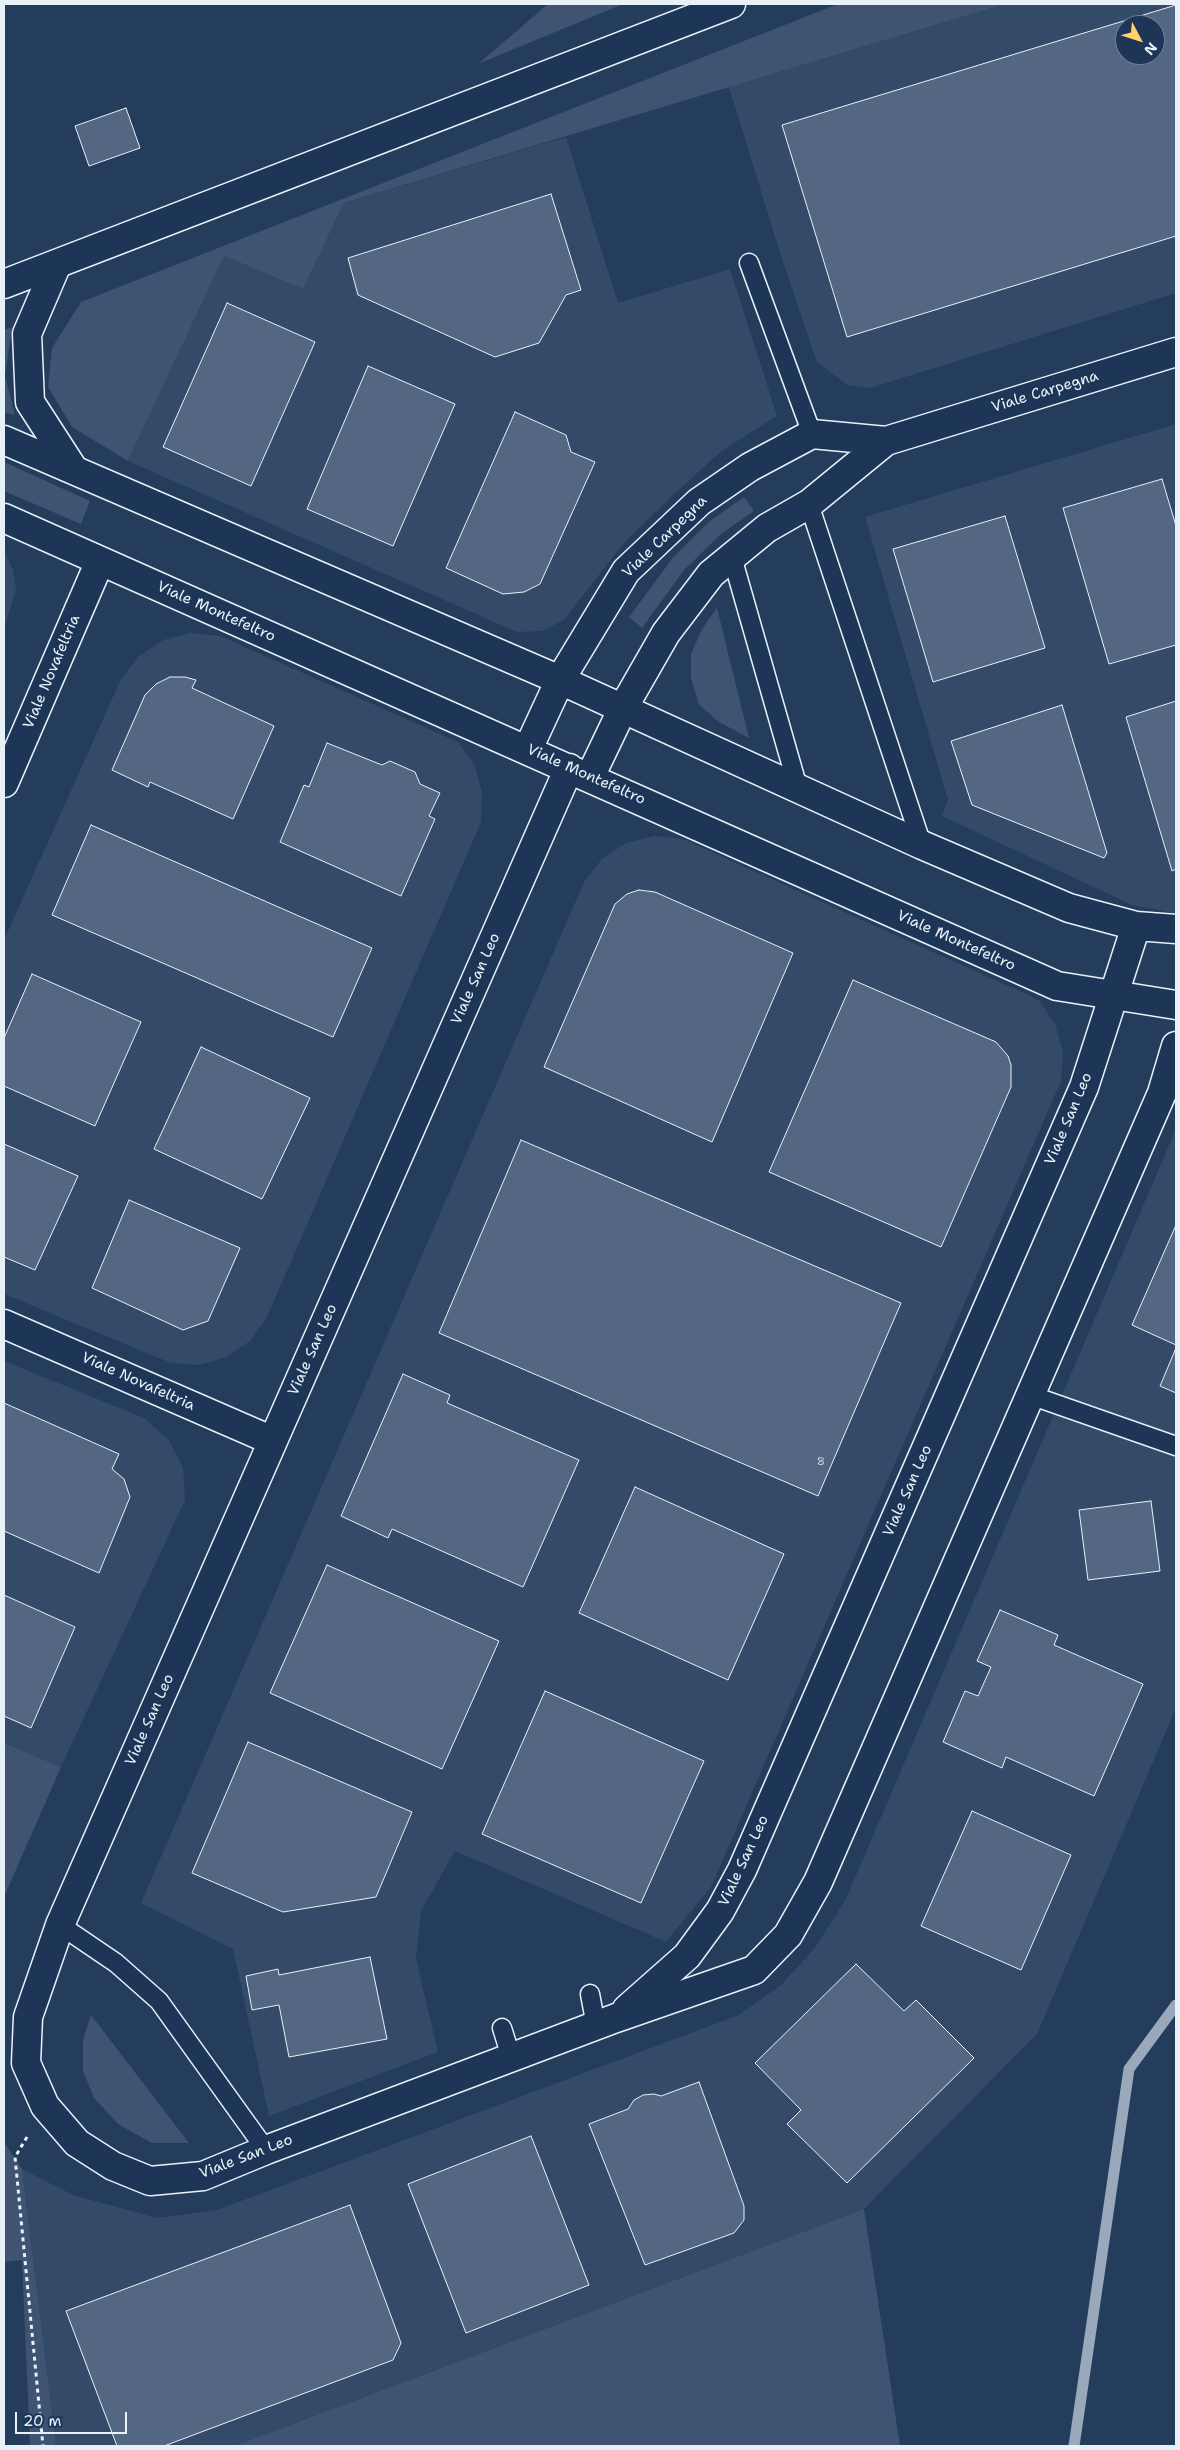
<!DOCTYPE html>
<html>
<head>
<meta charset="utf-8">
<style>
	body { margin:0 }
	#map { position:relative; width:1180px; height:2450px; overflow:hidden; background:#253d5d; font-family:"Shantell Sans",sans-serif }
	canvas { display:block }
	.frame { position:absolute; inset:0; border:5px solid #e8f1f8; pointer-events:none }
	.north { position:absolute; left:1115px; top:15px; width:50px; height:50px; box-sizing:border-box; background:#1d3557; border:1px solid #6e8097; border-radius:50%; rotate:130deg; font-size:14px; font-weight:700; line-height:20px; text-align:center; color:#e8f1f8 }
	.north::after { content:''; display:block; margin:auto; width:18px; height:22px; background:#ffd166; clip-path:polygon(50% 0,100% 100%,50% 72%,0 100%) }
	.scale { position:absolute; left:15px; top:2412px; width:112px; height:22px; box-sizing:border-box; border:2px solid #e8f1f8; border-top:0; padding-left:6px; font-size:15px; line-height:18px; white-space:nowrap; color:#e8f1f8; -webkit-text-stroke:4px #1d3557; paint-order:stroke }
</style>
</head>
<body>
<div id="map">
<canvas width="1180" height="2450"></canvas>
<div class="frame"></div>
<div class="north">N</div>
<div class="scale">20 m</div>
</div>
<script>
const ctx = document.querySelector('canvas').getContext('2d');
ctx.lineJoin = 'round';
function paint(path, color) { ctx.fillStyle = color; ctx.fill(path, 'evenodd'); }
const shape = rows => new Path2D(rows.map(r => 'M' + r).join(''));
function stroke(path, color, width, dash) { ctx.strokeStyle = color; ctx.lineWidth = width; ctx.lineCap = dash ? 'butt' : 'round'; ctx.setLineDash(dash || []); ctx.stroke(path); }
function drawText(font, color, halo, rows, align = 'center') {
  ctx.font = font + ' "Shantell Sans",sans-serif'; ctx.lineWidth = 4; ctx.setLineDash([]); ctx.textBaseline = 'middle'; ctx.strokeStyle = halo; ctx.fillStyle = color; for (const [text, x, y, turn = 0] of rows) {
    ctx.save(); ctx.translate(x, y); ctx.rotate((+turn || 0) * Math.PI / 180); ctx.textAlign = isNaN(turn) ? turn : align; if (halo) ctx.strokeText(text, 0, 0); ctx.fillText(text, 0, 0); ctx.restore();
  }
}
paint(shape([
	[1005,4,1176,4,1176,293,870,388,847,385,817,362,780,253,729,87],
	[1125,25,1155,25,1155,55,1125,55],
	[566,137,618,303,730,269,777,416,723,450,675,493,623,544,564,620,542,631,517,632,128,461,224,256,303,289,344,203],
	[1176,424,1176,913,1173,913,1132,905,942,816,948,800,865,517],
	[4,550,13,570,16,590,4,629],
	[191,633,220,636,458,742,475,766,482,793,481,822,267,1317,251,1340,227,1357,199,1365,171,1363,4,1294,4,940,121,679,139,656,163,640],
	[654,836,683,839,1039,1000,1055,1024,1063,1052,1061,1081,711,1887,666,1942,455,1851,421,1911,416,1959,438,2052,269,2116,233,1949,141,1903,584,882,602,859,626,843],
	[1176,1129,1176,1708,1037,2034,864,2209,234,2446,56,2446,22,2169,73,2195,157,2218,217,2210,739,2015,782,1984,814,1949,845,1901],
	[4,1361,144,1418,168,1439,183,1467,185,1500,61,1767,4,1743]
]), '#334a68');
paint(shape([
	[548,4,623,4,478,64],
	[838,4,1005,4,344,203,303,289,224,256,128,461,72,427,48,387,52,348,81,302],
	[12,327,5,376,15,415,4,412,4,330],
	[4,462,90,501,81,524,4,491],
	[744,497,754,511,721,534,684,570,642,628,629,617,672,559,710,521],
	[717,608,749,738,719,722,699,705,691,678,691,654,702,629],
	[4,1743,61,1767,4,1897],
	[91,2015,189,2143,152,2143,118,2124,94,2098,83,2071,83,2040],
	[4,2142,22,2169,56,2446,30,2446,22,2260,4,2262],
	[864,2209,900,2446,234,2446]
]), '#3e5472');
stroke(shape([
	[1074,2446,1129,2069,1176,2005]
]), '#99a8ba', 11);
const building = shape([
	[1176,5,1176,236,847,337,782,125,1176,5],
	[1125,25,1155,25,1155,55,1125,55,1125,25],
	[126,108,140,148,89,166,75,126,126,108],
	[551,194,581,290,566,295,539,343,495,357,358,295,348,258,551,194],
	[227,303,315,342,251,486,163,447,227,303],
	[368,366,455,404,393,546,307,509,368,366],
	[515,412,566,435,571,452,595,462,540,584,524,592,503,594,446,568,515,412],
	[1162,479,1176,526,1176,645,1109,664,1063,508,1162,479],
	[1005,516,1045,648,933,682,893,549,1005,516],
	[170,677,185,677,196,680,192,688,274,726,233,819,150,782,148,787,112,770,145,695,156,684,170,677],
	[1176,701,1176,869,1172,871,1126,717,1176,701],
	[1062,705,1107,853,1104,858,972,805,951,741,1062,705],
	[327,743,382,765,390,761,415,772,420,784,440,793,429,816,435,819,401,896,280,842,304,785,309,787,327,743],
	[91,825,372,948,333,1037,52,915,91,825],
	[639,890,655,892,793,953,712,1142,544,1067,615,904,627,894,639,890],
	[32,974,141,1022,95,1126,4,1086,4,1038,32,974],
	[853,980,996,1042,1008,1056,1011,1065,1011,1087,941,1247,769,1172,853,980],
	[201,1047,310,1098,262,1199,154,1149,201,1047],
	[521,1140,901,1303,818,1496,439,1333,521,1140],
	[4,1144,78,1176,35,1270,4,1257,4,1144],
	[129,1200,240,1248,208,1321,183,1330,92,1288,129,1200],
	[1176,1225,1176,1345,1132,1325,1176,1225],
	[1176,1348,1176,1393,1160,1386,1176,1348],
	[403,1374,450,1395,447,1403,579,1460,523,1587,392,1529,388,1538,341,1516,403,1374],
	[4,1403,119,1454,112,1469,124,1479,130,1497,99,1573,4,1531,4,1403],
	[635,1487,784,1554,728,1680,579,1613,635,1487],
	[1151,1501,1160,1571,1088,1580,1079,1510,1151,1501],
	[327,1565,499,1641,442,1769,270,1693,327,1565],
	[4,1595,75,1627,31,1728,4,1716,4,1595],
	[1000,1610,1058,1635,1054,1645,1143,1684,1094,1796,1006,1757,1002,1768,943,1742,965,1691,978,1696,991,1667,977,1661,1000,1610],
	[545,1691,704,1761,641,1903,482,1834,545,1691],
	[248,1742,412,1812,376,1897,283,1912,192,1873,248,1742],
	[972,1811,1071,1855,1021,1970,921,1926,972,1811],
	[370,1957,387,2039,289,2057,279,2005,252,2010,246,1976,278,1969,279,1975,370,1957],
	[856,1964,904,2011,916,2000,974,2058,847,2183,787,2124,801,2110,755,2063,856,1964],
	[699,2082,744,2206,744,2220,734,2233,645,2265,589,2124,628,2109,634,2100,643,2095,654,2094,661,2096,699,2082],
	[531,2136,589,2285,466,2333,408,2184,531,2136],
	[350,2205,401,2343,393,2360,164,2446,117,2446,66,2311,350,2205]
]);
paint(building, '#536782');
stroke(building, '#e8f1f8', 1);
const lane = shape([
	[749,263,812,434],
	[809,504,922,845],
	[732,557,798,788],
	[1030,1395,1176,1446],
	[60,1925,116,1963,159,2001,266,2150],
	[590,1994,596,2026],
	[502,2028,511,2057]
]);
const street = shape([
	[57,264,27,334,30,402,72,467],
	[4,284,731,4],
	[4,440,560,680,922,845,1069,908,1136,926,1176,929],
	[4,518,1057,986,1176,1005],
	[528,749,560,680,626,571,699,502,750,467,812,434,886,441],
	[569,768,60,1925,28,2017,26,2063,45,2106,77,2143,113,2166,150,2181,203,2176,266,2150,616,2018,754,1970,788,1935,818,1882,1162,1093,1176,1046],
	[590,777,623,708,666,633,711,574,767,528,809,504,886,441,1176,352],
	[4,783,100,561],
	[4,1324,273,1441],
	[627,2009,687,1956,720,1911,742,1870,1084,1087,1136,926]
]);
stroke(lane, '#e8f1f8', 21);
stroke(street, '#e8f1f8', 31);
stroke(shape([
	[27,2137,15,2157,43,2446]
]), '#e8f1f8', 3, [4, 4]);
stroke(lane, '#1d3557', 18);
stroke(street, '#1d3557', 28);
drawText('12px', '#c3ceda', null, [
	["8",821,1462]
]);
drawText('15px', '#e8f1f8', '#1d3557', [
	["Viale Carpegna",1045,392,-17],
	["Viale Carpegna",665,537,-44],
	["Viale Montefeltro",216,612,24],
	["Viale Novafeltria",52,672,-67],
	["Viale Montefeltro",586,775,24],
	["Viale Montefeltro",956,941,24],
	["Viale San Leo",476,979,-66],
	["Viale San Leo",1069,1119,-67],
	["Viale San Leo",313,1350,-66],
	["Viale Novafeltria",138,1382,24],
	["Viale San Leo",908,1491,-66],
	["Viale San Leo",150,1720,-66],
	["Viale San Leo",744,1861,-65],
	["Viale San Leo",246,2157,-21]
]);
</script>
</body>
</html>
